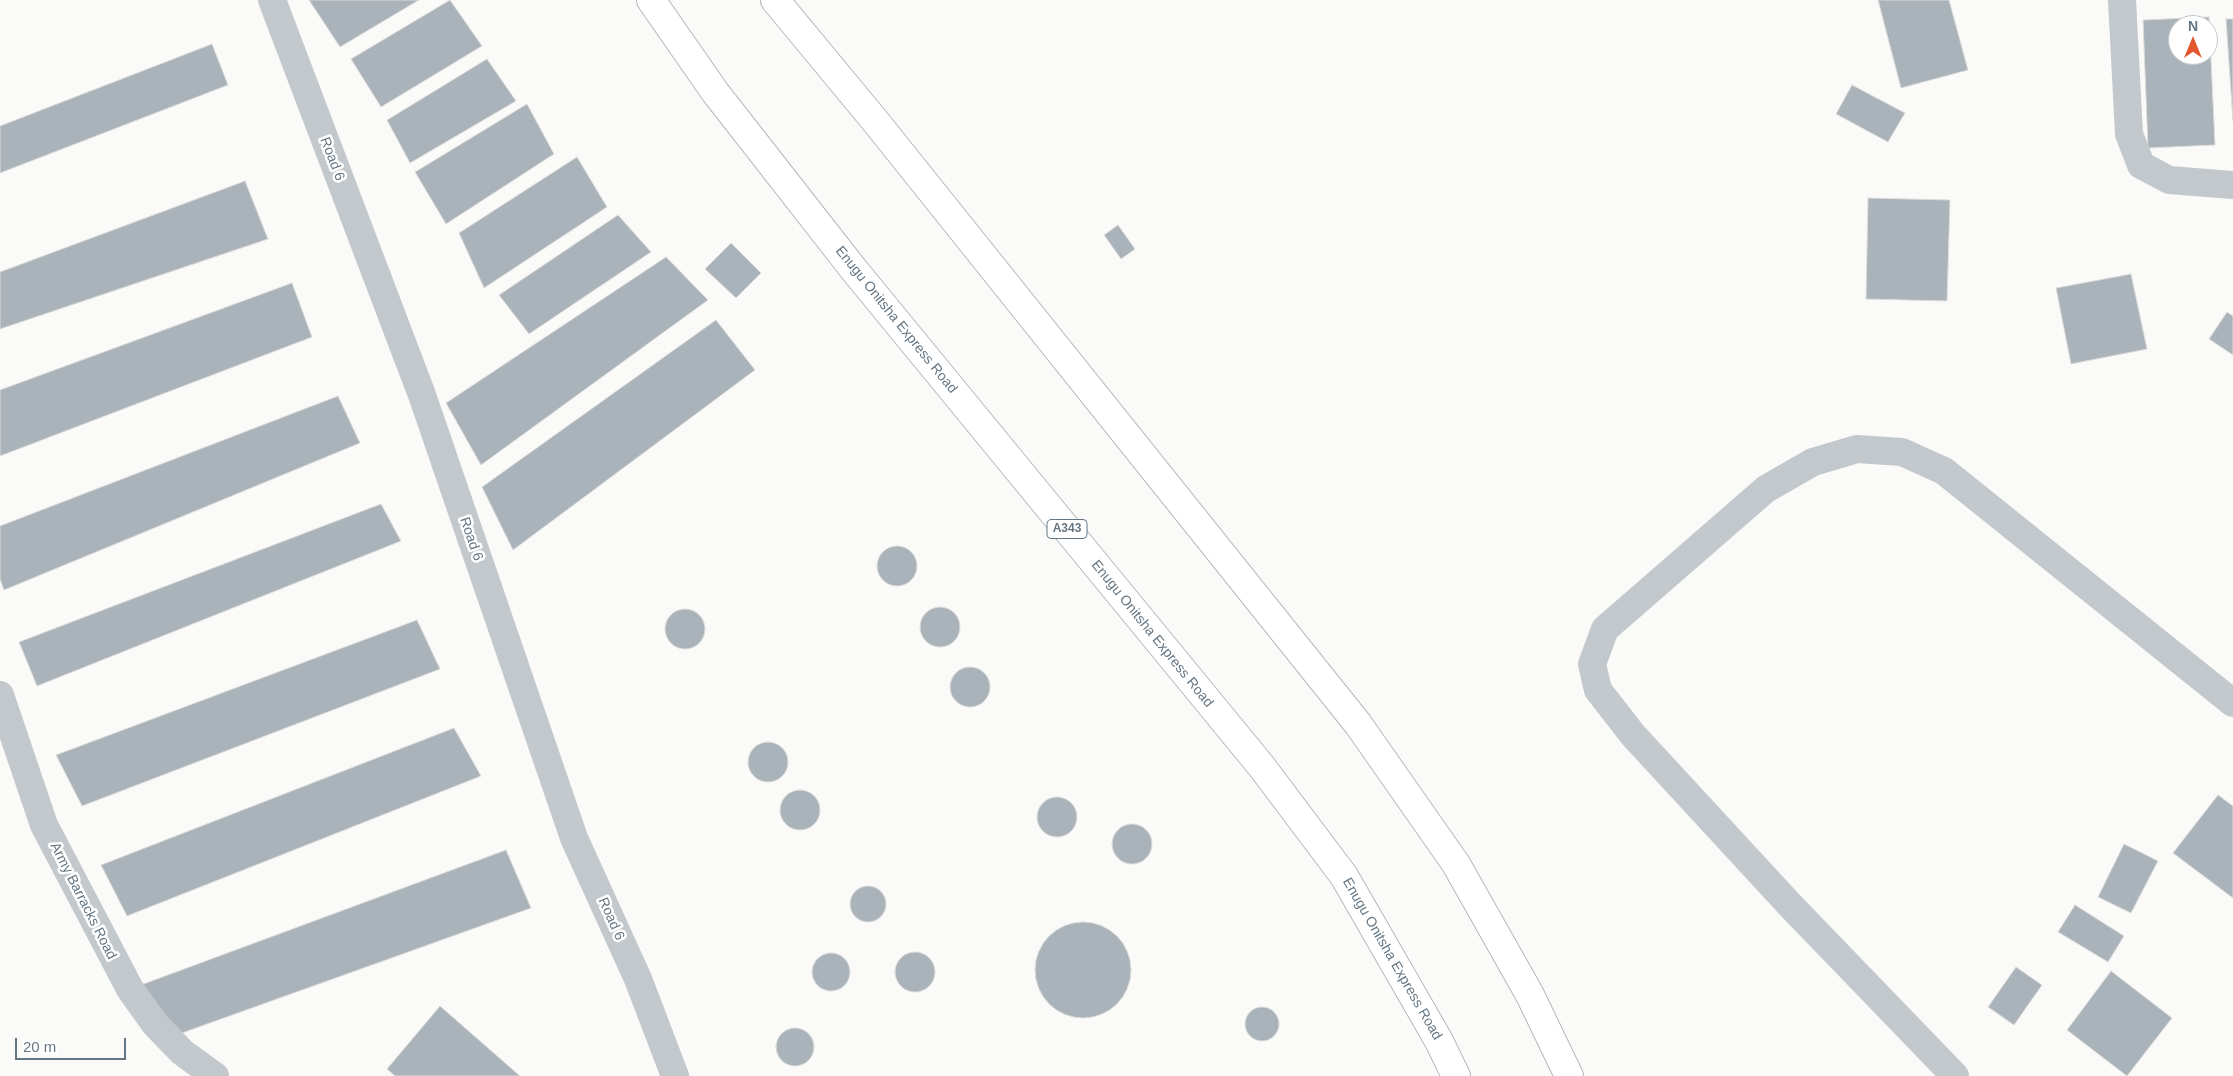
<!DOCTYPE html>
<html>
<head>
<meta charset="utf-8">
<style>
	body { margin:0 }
	#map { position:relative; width:2233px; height:1076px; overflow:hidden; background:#fafaf8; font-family:Arial,sans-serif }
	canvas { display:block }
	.north { position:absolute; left:2168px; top:15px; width:50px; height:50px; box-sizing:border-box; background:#fff; border:1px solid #c1c8cd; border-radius:50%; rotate:0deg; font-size:14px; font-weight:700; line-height:20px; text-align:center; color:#657683 }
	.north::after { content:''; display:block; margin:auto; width:18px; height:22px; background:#e4572e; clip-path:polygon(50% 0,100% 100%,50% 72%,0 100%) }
	.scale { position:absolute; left:15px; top:1038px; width:111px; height:22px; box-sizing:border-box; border:2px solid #657683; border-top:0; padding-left:6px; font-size:15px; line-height:18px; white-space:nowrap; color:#657683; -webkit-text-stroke:4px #fff; paint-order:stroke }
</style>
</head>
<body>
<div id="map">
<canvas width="2233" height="1076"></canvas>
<div class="north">N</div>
<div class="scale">20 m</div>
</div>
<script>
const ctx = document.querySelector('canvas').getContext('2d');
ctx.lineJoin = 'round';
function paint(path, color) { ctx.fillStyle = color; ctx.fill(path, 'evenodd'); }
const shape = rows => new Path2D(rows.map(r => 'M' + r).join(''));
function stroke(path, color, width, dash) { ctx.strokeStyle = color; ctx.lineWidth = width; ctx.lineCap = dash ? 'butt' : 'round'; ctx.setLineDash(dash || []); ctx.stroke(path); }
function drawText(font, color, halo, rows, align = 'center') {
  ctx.font = font + ' Arial,sans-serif'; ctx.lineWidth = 5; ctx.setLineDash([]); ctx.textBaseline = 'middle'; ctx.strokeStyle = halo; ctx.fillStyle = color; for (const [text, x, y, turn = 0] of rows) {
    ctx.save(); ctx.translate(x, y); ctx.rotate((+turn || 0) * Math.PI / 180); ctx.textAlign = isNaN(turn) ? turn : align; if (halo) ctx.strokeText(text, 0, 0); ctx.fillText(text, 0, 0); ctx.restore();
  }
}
const building = shape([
	[309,0,419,0,340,47,309,0],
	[450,0,482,46,381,107,351,59,450,0],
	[1878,0,1949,0,1968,70,1901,88,1878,0],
	[2209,17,2215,145,2148,148,2143,20,2209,17],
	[2178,25,2208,25,2208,55,2178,55,2178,25],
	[2226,19,2233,19,2233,121,2226,19],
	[212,44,228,85,0,173,0,126,212,44],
	[487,59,516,101,410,163,387,120,487,59],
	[1852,85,1905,113,1888,142,1836,114,1852,85],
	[527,104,554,154,446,224,415,172,527,104],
	[577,157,607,207,484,288,459,233,577,157],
	[245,181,268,239,0,329,0,272,245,181],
	[1868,198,1950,200,1947,301,1866,299,1868,198],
	[618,215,651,252,529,334,499,295,618,215],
	[1118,225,1135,249,1121,259,1104,235,1118,225],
	[731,243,761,273,736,298,705,269,731,243],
	[666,257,708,300,481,465,446,403,666,257],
	[2131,274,2147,349,2071,364,2056,288,2131,274],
	[292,283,312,337,0,456,0,390,292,283],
	[2227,312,2233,316,2233,355,2209,339,2227,312],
	[716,320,755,370,513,550,482,487,716,320],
	[338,396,360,443,4,590,0,579,0,526,338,396],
	[381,504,401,541,37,686,19,642,381,504],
	'877 566a20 20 0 1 1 40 0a20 20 0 1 1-40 0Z',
	'920 627a20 20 0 1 1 40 0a20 20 0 1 1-40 0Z',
	'665 629a20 20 0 1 1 40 0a20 20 0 1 1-40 0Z',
	[417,620,440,669,82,806,56,755,417,620],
	'950 687a20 20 0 1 1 40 0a20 20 0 1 1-40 0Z',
	[454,728,481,776,127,916,101,865,454,728],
	'748 762a20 20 0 1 1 40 0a20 20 0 1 1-40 0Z',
	'780 810a20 20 0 1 1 40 0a20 20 0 1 1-40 0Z',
	[2218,795,2233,806,2233,898,2173,853,2218,795],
	'1037 817a20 20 0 1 1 40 0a20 20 0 1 1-40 0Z',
	'1112 844a20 20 0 1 1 40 0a20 20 0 1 1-40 0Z',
	[2124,844,2158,861,2131,913,2098,897,2124,844],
	[506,850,531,908,168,1038,130,989,506,850],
	'850 904a18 18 0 1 1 36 0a18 18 0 1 1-36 0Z',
	[2075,905,2124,936,2108,962,2058,932,2075,905],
	'1035 970a48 48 0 1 1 96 0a48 48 0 1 1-96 0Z',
	'895 972a20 20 0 1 1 40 0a20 20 0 1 1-40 0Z',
	'812 972a19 19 0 1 1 38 0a19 19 0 1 1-38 0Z',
	[2016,967,2042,985,2014,1025,1988,1007,2016,967],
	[2111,971,2172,1018,2127,1076,2067,1030,2111,971],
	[440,1006,520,1076,395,1076,387,1069,440,1006],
	'1245 1024a17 17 0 1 1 34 0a17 17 0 1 1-34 0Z',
	'776 1047a19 19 0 1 1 38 0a19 19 0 1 1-38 0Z'
]);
paint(building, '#aab3b9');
stroke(building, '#dcdcda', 1);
const highway = shape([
	[651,0,715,92,855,271,1262,767,1344,876,1439,1041,1456,1076],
	[775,0,876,122,1358,724,1456,864,1530,995,1569,1076]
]);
stroke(highway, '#b4b9bd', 30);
stroke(shape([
	[272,0,422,395,574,838,638,979,675,1076],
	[2122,0,2129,134,2141,165,2169,180,2233,185],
	[0,695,44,825,130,989,155,1024,182,1052,215,1076],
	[1955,1076,1789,904,1633,735,1598,690,1592,664,1605,629,1766,489,1813,462,1857,449,1902,452,1944,471,2233,703]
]), '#c3c8cc', 28);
stroke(highway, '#fff', 28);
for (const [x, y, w] of [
	[1067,529,40]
]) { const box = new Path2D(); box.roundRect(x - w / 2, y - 9.5, w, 19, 4); ctx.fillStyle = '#fff'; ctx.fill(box); stroke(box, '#657683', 1); }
drawText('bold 12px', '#657683', null, [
	["A343",1067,529]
]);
drawText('14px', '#657683', '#fff', [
	["Road 6",332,159,69],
	["Enugu Onitsha Express Road",896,320,51],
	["Road 6",471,539,71],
	["Enugu Onitsha Express Road",1152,634,51],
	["Army Barracks Road",83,901,63],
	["Road 6",611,919,66],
	["Enugu Onitsha Express Road",1392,959,60]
]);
</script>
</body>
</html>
